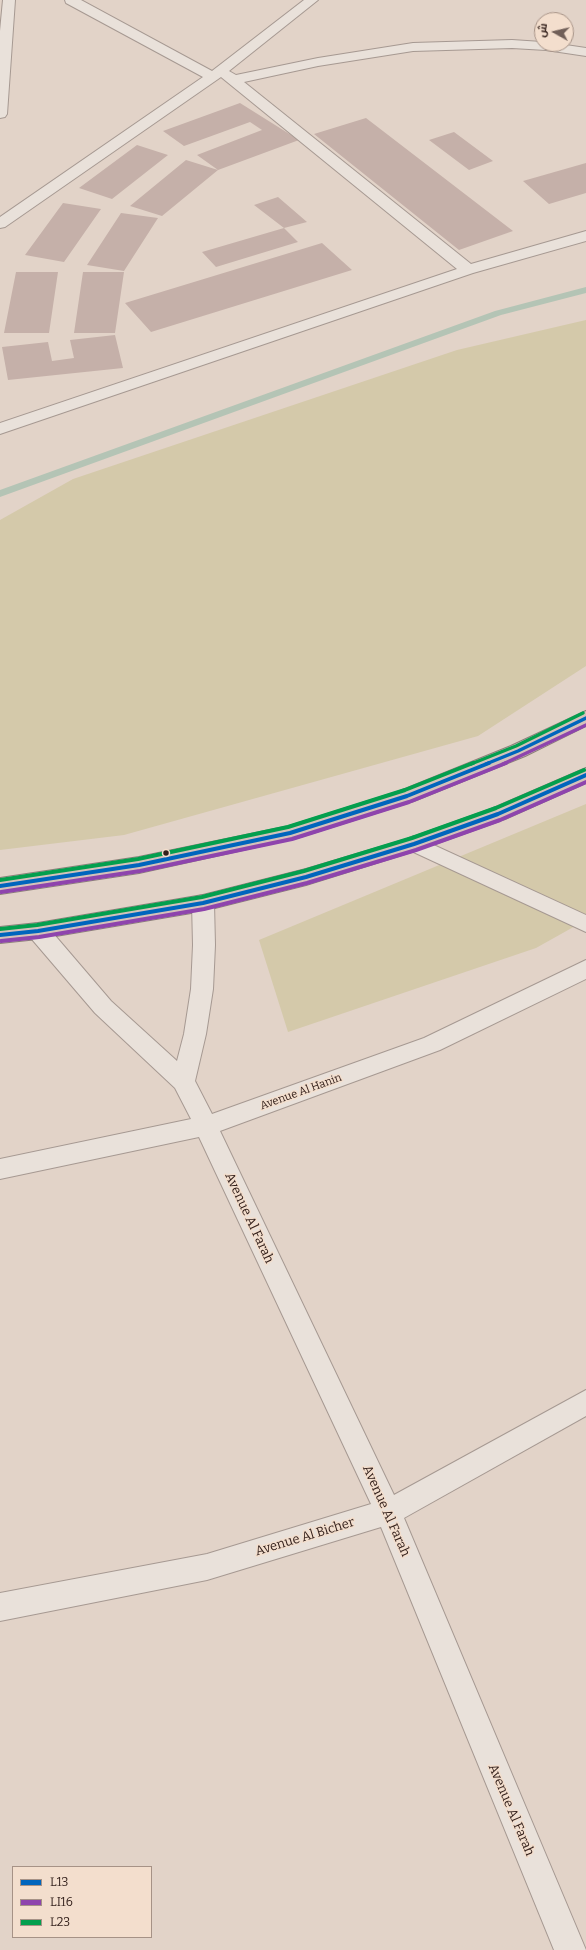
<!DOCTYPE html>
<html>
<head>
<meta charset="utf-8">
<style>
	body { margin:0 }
	#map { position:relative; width:586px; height:1950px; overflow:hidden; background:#e2d3c8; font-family:Bitter,Cairo,serif }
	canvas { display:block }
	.legend { position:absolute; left:12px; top:1866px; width:140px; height:72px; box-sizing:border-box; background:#f3decd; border:1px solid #a69286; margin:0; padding:5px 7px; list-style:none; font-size:12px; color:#33201b }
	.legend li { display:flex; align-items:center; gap:8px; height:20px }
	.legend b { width:20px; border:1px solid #a69286 }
	.north { position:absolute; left:534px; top:12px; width:40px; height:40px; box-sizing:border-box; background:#f3decd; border:1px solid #a69286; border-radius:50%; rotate:278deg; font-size:11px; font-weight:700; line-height:16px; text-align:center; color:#33201b }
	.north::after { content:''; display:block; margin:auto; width:14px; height:18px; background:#705f58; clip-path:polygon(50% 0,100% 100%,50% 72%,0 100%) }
</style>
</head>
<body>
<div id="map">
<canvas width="586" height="1950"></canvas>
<ul class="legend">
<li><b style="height:5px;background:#0065bd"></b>L13</li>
<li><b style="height:5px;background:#8e44ad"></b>LI16</li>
<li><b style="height:5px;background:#039f4e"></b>L23</li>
</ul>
<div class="north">ش</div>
</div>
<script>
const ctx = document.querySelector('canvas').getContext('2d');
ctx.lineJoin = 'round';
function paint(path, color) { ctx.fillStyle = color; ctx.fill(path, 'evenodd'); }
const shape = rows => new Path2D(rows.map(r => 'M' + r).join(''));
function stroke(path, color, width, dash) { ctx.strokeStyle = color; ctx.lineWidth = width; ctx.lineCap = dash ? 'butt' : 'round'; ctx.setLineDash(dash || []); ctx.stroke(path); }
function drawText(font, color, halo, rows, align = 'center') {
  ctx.font = font + ' Bitter,serif'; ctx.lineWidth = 3; ctx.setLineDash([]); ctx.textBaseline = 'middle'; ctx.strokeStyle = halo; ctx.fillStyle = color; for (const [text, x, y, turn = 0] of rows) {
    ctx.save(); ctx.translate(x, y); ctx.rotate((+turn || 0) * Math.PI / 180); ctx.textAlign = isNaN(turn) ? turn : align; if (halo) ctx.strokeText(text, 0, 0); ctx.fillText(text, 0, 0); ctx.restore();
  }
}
paint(shape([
	[586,320,586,666,478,736,124,835,0,850,0,520,73,479,457,350],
	[586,804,586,920,536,948,288,1032,259,940]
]), '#d4c9aa');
paint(shape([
	[586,287,586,293,501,315,0,497,0,490,495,311,586,287]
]), '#b4c4b5');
paint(shape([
	[240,103,299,140,218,170,162,216,130,206,186,160,218,170,197,155,262,130,250,122,184,146,163,131],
	[366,118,513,231,459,250,314,134],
	[454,132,493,161,469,170,429,140],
	[137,145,168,155,112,199,79,188],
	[586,163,586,193,549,204,523,181],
	[278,197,307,222,284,228,254,205],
	[63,203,101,209,64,262,25,255],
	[121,213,158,218,124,271,87,265],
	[284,228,298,242,216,267,202,252],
	[322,243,352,270,151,332,125,303],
	[16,272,58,272,49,333,4,333],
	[83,272,124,272,115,333,74,333],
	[115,335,123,368,8,380,2,347,48,342,52,361,74,358,70,340]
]), '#c5b0a9');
const minor = shape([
	[3,0,15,0,7,114,5,117,0,118,0,31,3,0],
	[65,0,81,0,212,71,304,0,318,0,229,71,236,75,318,58,413,43,512,40,542,42,542,44,559,44,586,48,586,56,546,50,512,48,413,51,318,66,244,82,471,264,586,231,586,241,473,273,0,434,0,423,457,269,221,77,5,227,0,228,0,217,203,77,66,3,65,0],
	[414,836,586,915,586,932,407,849,404,844,407,839,414,836],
	[203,895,211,897,214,903,215,945,213,989,206,1034,195,1081,212,1114,424,1038,586,960,586,979,440,1050,220,1131,394,1495,586,1390,586,1416,404,1518,586,1950,554,1950,381,1527,207,1580,0,1621,0,1593,207,1554,371,1504,199,1137,0,1179,0,1159,191,1119,175,1088,95,1013,30,937,27,931,30,925,38,923,46,925,111,1001,177,1061,184,1034,191,989,193,945,192,903,195,897,203,895]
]);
const highway = shape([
	[586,711,586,726,525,756,414,801,297,838,139,873,0,894,0,878,139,857,289,826,400,791,511,746,586,711],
	[586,768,586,783,505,819,421,849,306,885,203,911,38,939,0,943,0,927,38,923,203,895,306,869,407,839,491,809,586,768]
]);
stroke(minor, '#a69992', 2);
stroke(highway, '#8b7f79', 2);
paint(minor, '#e9e1da');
paint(highway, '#d4c2b9');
stroke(shape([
	[486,764,518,751,586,718]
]), '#0065bd', 3.5);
stroke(shape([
	[0,886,139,865,290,833,407,796,489,763],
	[0,935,38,931,203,903,306,877,414,844,498,814,586,775]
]), '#0065bd', 4);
stroke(shape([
	[503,764,586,725]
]), '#8e44ad', 3.5);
stroke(shape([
	[1,892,140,871,292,839,409,802,506,763],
	[1,941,39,937,204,909,307,883,416,850,500,820,586,782]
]), '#8e44ad', 4);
stroke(shape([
	[471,764,516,746,583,713]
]), '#039f4e', 3.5);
stroke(shape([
	[0,880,138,859,288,827,405,790,473,763],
	[0,929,37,925,202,897,304,871,412,838,496,808,584,770]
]), '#039f4e', 4);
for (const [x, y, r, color] of [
	[166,853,3.5,"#33201b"]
]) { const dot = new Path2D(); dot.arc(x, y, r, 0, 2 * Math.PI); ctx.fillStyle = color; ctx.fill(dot); stroke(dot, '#f3decd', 1.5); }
drawText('11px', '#33201b', '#f3decd', [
	["Avenue Al Hanin",301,1092,-20]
]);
drawText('13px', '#33201b', '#f3decd', [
	["Avenue Al Farah",249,1218,65],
	["Avenue Al Farah",386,1511,66],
	["Avenue Al Bicher",305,1537,-17],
	["Avenue Al Farah",511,1810,67]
]);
</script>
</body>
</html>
